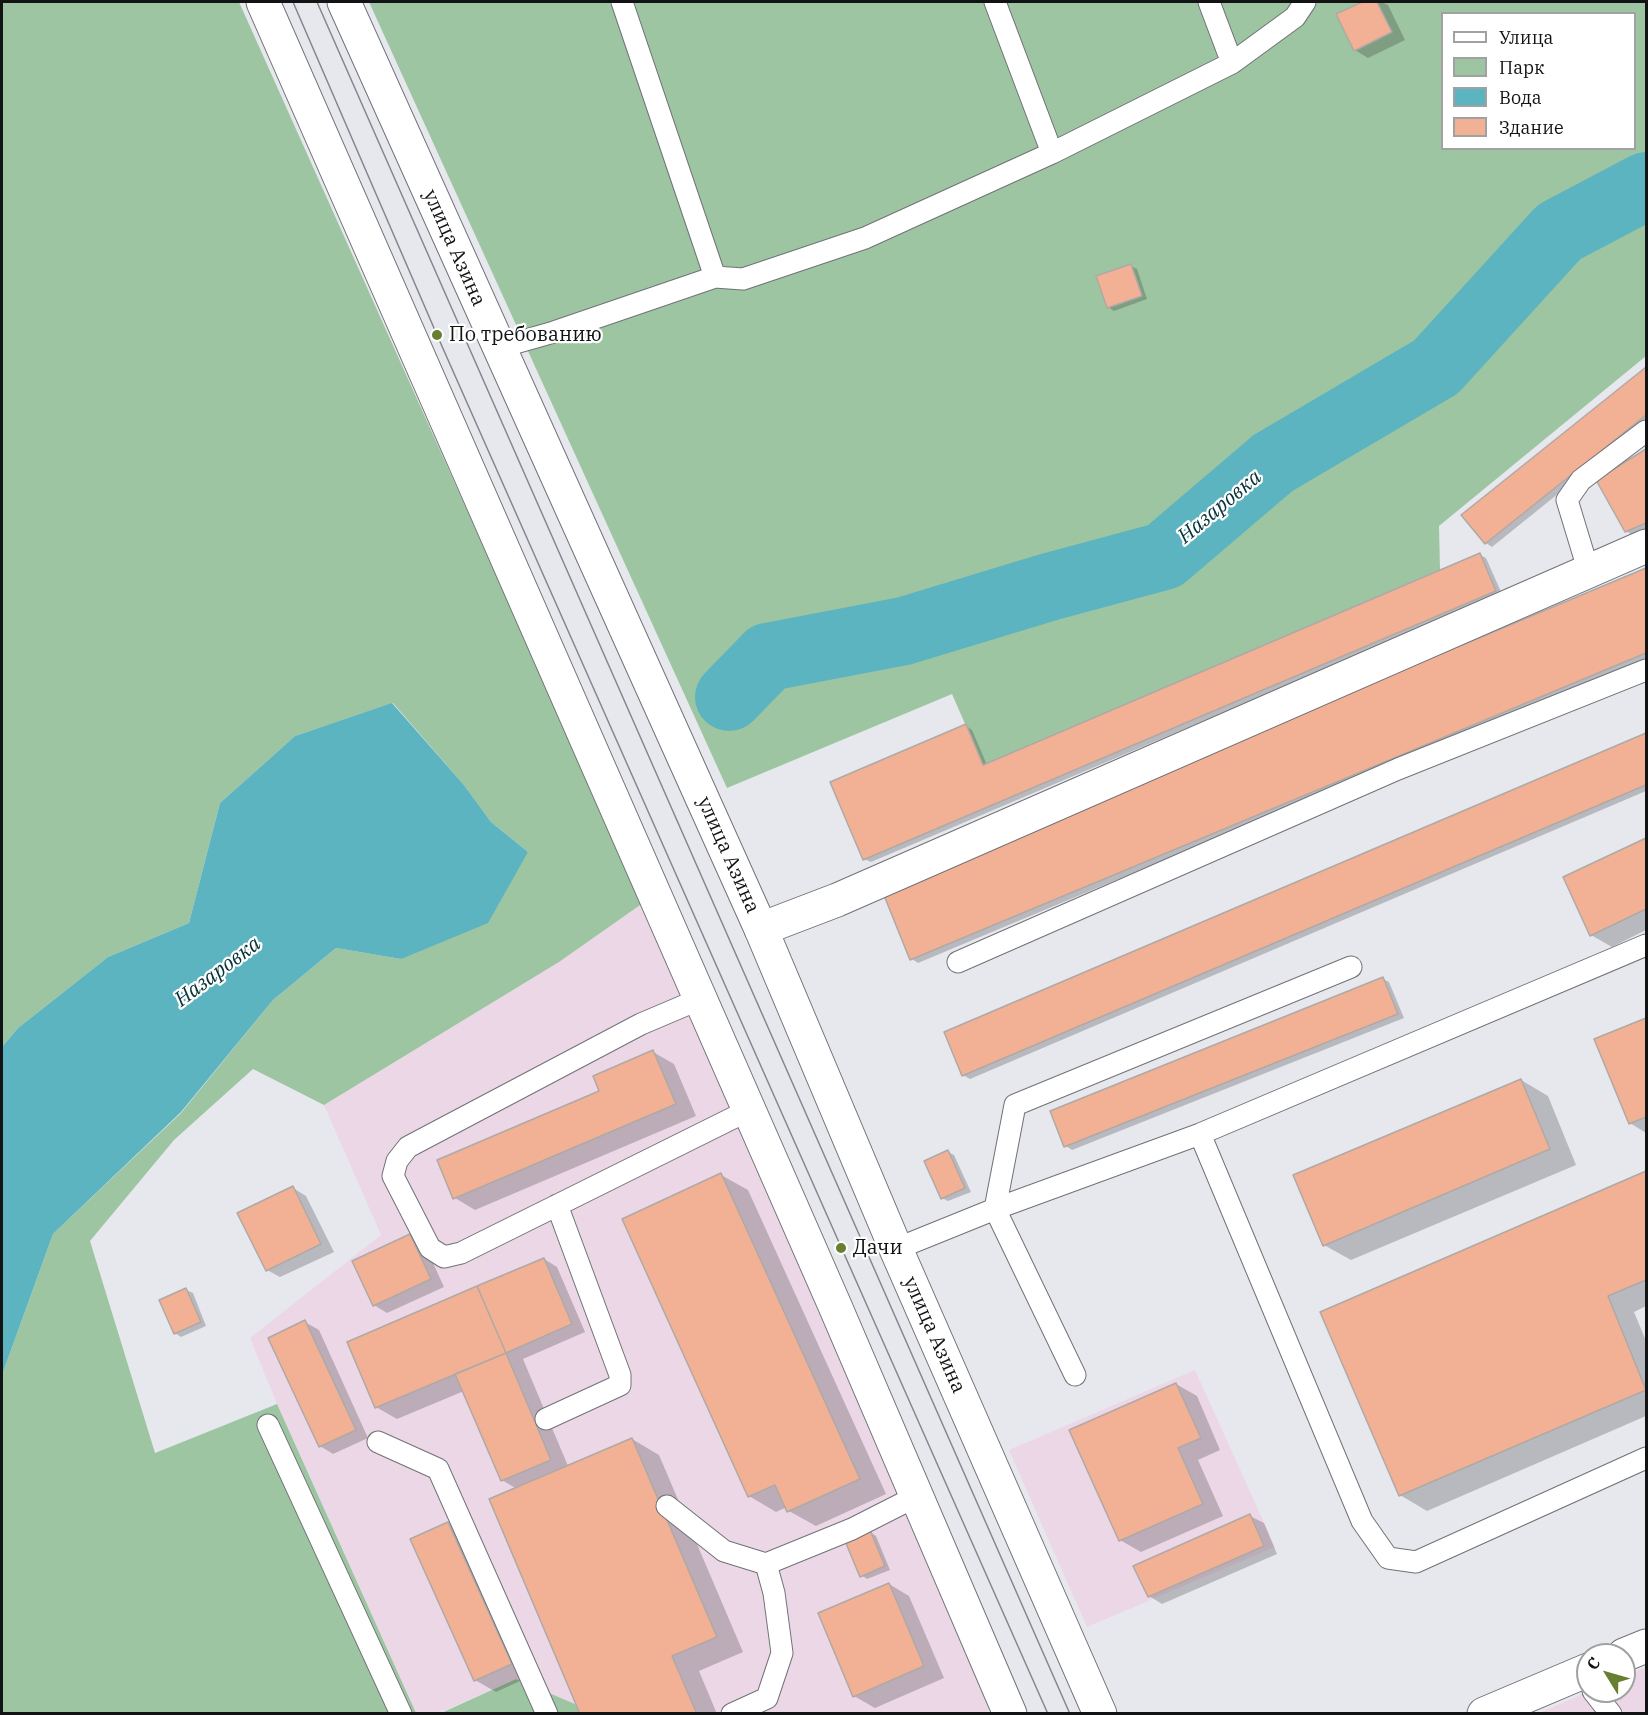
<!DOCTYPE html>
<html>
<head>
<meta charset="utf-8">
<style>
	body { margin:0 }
	#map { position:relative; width:1648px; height:1715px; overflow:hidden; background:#e6e8ee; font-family:"IBM Plex Serif",serif }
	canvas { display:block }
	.frame { position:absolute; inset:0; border:3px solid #121314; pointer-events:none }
	.legend { position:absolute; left:1441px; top:12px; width:195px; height:138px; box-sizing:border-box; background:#fff; border:2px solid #a0a1a1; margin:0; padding:8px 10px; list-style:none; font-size:18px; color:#121314 }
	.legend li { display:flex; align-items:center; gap:12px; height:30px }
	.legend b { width:30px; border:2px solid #a0a1a1 }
	.north { position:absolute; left:1576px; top:1643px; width:60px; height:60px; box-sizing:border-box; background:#fff; border:2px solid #a0a1a1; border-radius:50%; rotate:307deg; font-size:16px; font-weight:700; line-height:24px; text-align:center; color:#121314 }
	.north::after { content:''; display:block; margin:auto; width:21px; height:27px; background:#687f31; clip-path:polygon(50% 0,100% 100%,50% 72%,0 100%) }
</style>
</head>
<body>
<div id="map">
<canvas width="1648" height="1715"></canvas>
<div class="frame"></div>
<ul class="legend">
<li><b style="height:8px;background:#fff"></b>Улица</li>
<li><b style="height:16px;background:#9ec5a2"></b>Парк</li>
<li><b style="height:16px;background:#5cb4c1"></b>Вода</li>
<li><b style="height:16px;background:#f2b094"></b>Здание</li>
</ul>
<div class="north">С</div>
</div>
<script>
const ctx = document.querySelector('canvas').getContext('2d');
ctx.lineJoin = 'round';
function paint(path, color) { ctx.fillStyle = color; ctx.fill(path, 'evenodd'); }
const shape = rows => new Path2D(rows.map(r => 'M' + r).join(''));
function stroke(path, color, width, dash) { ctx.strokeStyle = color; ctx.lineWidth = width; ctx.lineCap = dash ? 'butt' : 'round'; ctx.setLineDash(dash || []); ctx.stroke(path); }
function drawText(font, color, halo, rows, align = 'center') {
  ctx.font = font + ' "IBM Plex Serif",serif'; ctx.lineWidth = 4.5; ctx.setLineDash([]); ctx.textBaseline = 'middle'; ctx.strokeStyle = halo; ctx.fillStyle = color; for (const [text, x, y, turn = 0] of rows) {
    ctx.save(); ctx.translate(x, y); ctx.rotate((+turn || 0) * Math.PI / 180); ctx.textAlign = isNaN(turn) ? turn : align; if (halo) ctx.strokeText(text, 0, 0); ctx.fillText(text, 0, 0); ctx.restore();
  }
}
paint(shape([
	[643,903,989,1708,986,1714,580,1713,575,1704,516,1679,439,1713,416,1713,277,1404,250,1338,381,1235,324,1105,559,962],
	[1195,1370,1275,1547,1087,1627,1009,1450],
	[1646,1667,1646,1713,1537,1714,1590,1691,1624,1691,1624,1677]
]), '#ecd7e6');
paint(shape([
	[2,2,239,2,643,903,559,962,324,1105,253,1069,174,1140,90,1241,155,1453,277,1404,416,1713,2,1713,2,1375,53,1234,181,1113,273,1000,336,948,401,959,528,852,491,822,464,785,393,703,295,736,220,803,189,923,108,957,18,1028,2,1047],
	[369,2,1646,2,1646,356,1439,526,1440,570,983,765,952,694,727,788],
	[1442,14,1634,14,1634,148,1442,148],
	[516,1679,575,1704,580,1713,439,1714]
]), '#9ec5a2');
paint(shape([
	[392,703,464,785,491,822,528,852,488,923,401,959,336,948,273,1000,181,1112,53,1234,2,1375,2,1047,18,1028,108,957,189,923,220,803,295,736]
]), '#5cb4c1');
paint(shape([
	[1365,2,1382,2,1388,5,1405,40,1368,58,1355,50,1338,15],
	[1131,266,1137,269,1147,299,1114,311,1108,307],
	[1646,369,1646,423,1492,547,1486,543,1463,515],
	[1646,451,1646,529,1632,535,1626,531,1598,480],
	[1480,555,1486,558,1502,594,871,862,864,859,966,726,972,730,987,765],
	[1646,570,1646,658,918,963,912,959,883,889],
	[1646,735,1646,791,970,1079,963,1075,945,1033],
	[1646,839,1646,930,1612,947,1591,935,1565,878],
	[1383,979,1389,982,1404,1018,1072,1150,1066,1146],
	[1646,1019,1646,1133,1630,1123,1596,1040],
	[653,1052,674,1064,696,1116,475,1210,455,1198],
	[1521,1080,1548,1096,1576,1165,1351,1260,1324,1245],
	[948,1152,954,1155,971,1192,948,1201,942,1198],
	[1646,1173,1646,1306,1634,1312,1646,1341,1646,1416,1427,1511,1400,1495,1322,1313],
	[721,1175,748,1190,886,1494,816,1526,789,1511,787,1507,776,1512,749,1496],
	[293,1188,306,1196,334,1252,280,1277,267,1270],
	[410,1235,424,1243,444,1287,387,1313,374,1305],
	[544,1259,557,1267,585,1332,523,1359,568,1466,632,1439,659,1455,743,1652,699,1671,717,1714,582,1714,517,1489,502,1480,464,1391,397,1419,376,1407],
	[186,1290,193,1293,206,1326,181,1337,175,1333],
	[305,1322,319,1330,368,1438,333,1454,320,1446],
	[1176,1384,1197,1396,1220,1450,1198,1460,1223,1516,1141,1552,1120,1540],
	[1250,1516,1264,1523,1277,1554,1162,1604,1149,1596],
	[448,1524,468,1536,531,1676,496,1692,475,1680],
	[870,1532,876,1536,890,1570,867,1579,861,1575],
	[889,1584,909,1596,944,1678,875,1708,854,1696]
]), '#0003');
stroke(shape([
	[729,697,768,657,904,631,1049,587,1164,556,1273,463,1436,367,1559,232,1646,186]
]), '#5cb4c1', 68);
const building = shape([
	[1362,2,1377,2,1392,32,1354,51,1336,14,1362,2],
	[1131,264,1142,296,1107,308,1096,276,1131,264],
	[1646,367,1646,415,1485,544,1461,515,1646,367],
	[1646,449,1646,523,1625,532,1596,480,1646,449],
	[1480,553,1496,591,863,860,830,782,966,724,983,765,1480,553],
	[1646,568,1646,653,910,960,881,888,1646,568],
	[1646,733,1646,785,962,1076,944,1032,1646,733],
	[1646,838,1646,909,1590,936,1563,877,1646,838],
	[1383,977,1398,1014,1064,1147,1050,1111,1383,977],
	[1646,1018,1646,1117,1629,1124,1594,1039,1646,1018],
	[653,1050,676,1104,453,1199,437,1160,599,1091,593,1076,653,1050],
	[1521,1079,1550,1149,1323,1246,1293,1175,1521,1079],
	[948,1150,965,1188,941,1199,924,1161,948,1150],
	[1646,1171,1646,1280,1608,1296,1646,1390,1399,1496,1320,1312,1646,1171],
	[721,1173,860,1479,787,1512,775,1485,748,1497,622,1219,721,1173],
	[293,1186,321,1244,266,1271,237,1213,293,1186],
	[410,1234,431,1279,373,1306,352,1261,410,1234],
	[544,1258,572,1324,506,1353,477,1286,544,1258],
	[477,1286,506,1353,375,1408,347,1342,477,1286],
	[186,1288,201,1322,174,1334,159,1300,186,1288],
	[305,1320,356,1430,319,1447,268,1338,305,1320],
	[506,1353,551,1460,501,1481,455,1374,506,1353],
	[1176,1383,1201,1438,1178,1448,1203,1504,1119,1541,1069,1430,1176,1383],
	[632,1438,717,1637,672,1656,697,1714,580,1714,489,1499,632,1438],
	[1250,1514,1264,1546,1148,1597,1133,1566,1250,1514],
	[448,1522,512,1664,474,1681,410,1539,448,1522],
	[870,1530,885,1566,860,1577,845,1541,870,1530],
	[889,1583,924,1666,853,1697,818,1613,889,1583]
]);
paint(building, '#f2b094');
stroke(building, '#afa9a6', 1.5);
const service = shape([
	[622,2,715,277],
	[995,2,1052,153],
	[1209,2,1232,63],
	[498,348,554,332,715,277,743,279,865,238,1052,153,1232,63,1295,17,1305,2],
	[1588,569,1567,500,1581,480,1646,431],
	[958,962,1398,769,1646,670],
	[700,999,641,1024,408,1147,397,1161,393,1176,430,1248,444,1257,461,1253,749,1110],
	[1200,1134,1362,1521,1388,1558,1416,1562,1646,1458],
	[896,1249,995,1209,1200,1134,1646,945],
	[1075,1375,995,1209,1015,1105,1351,967],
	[546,1419,620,1385,620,1375,557,1205],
	[268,1425,401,1714],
	[378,1442,438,1469,547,1714],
	[667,1506,724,1551,766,1564],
	[1593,1691,1611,1714],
	[732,1714,767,1698,782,1653,774,1593,766,1564,852,1529,917,1496]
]);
const minor = shape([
	[761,929,837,900,1646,546],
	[1624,1655,1646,1646],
	[1484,1714,1588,1670]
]);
const tertiary = shape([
	[263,2,835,1306,1010,1714],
	[344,2,761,929,896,1249,1100,1714]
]);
stroke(service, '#707277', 23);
stroke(minor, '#707277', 35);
stroke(tertiary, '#707277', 35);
stroke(service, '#fff', 21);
stroke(minor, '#fff', 33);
stroke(tertiary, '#fff', 33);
stroke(shape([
	[293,2,437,335,1048,1714],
	[317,2,1070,1714]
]), '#84868a', 1.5);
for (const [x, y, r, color] of [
	[437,335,6,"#687f31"],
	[841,1248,6,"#687f31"]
]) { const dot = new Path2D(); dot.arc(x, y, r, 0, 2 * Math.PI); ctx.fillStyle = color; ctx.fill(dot); stroke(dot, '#fff', 2); }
drawText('20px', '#121314', '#fff', [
	["улица Азина",454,248,66],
	["улица Азина",728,855,66],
	["улица Азина",934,1335,66]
]);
drawText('20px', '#121314', '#fff', [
	["По требованию",449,335],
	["Дачи",853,1248]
], 'left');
drawText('italic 21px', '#053238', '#fff', [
	["Назаровка",1220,507,-40],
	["Назаровка",218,972,-37]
]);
</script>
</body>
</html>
